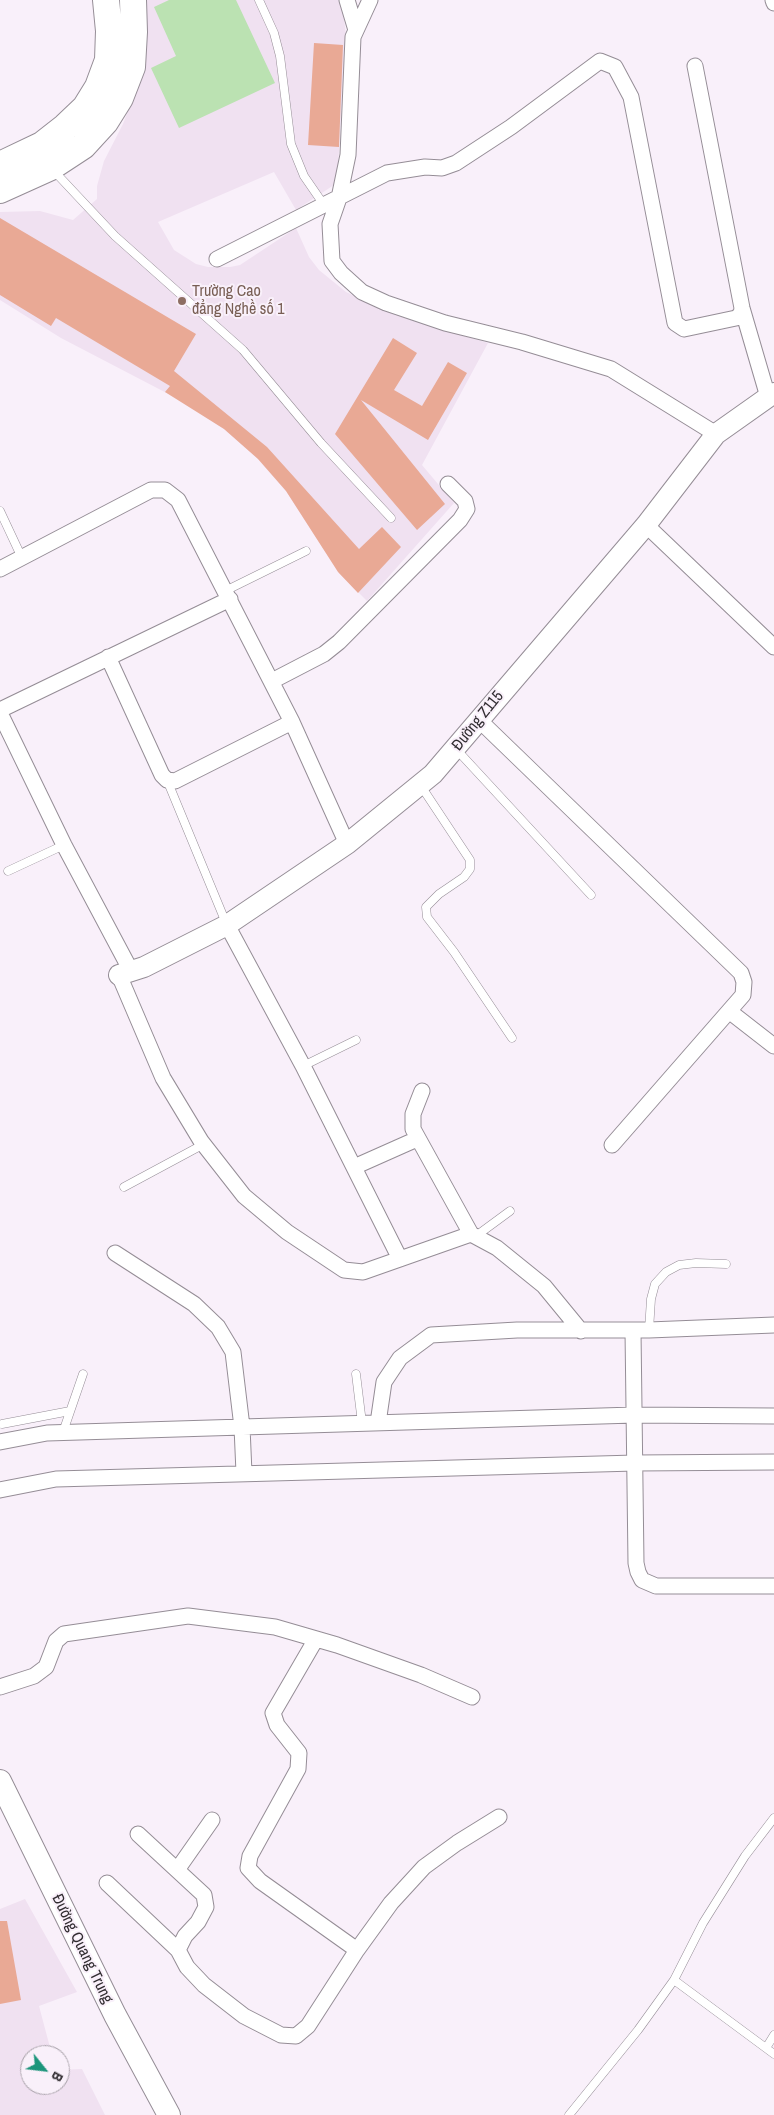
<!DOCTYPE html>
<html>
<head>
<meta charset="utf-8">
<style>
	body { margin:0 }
	#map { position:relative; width:774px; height:2115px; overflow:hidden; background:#f9f0fa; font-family:"Archivo Narrow",sans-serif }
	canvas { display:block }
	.north { position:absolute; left:20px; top:2045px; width:50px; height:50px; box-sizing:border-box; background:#f9f0fa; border:1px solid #a9a2aa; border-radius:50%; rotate:119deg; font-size:14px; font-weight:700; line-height:20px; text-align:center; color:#312d31 }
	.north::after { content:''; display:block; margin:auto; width:18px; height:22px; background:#1c957b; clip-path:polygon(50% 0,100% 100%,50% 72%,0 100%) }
</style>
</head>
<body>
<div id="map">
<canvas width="774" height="2115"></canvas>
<div class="north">B</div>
</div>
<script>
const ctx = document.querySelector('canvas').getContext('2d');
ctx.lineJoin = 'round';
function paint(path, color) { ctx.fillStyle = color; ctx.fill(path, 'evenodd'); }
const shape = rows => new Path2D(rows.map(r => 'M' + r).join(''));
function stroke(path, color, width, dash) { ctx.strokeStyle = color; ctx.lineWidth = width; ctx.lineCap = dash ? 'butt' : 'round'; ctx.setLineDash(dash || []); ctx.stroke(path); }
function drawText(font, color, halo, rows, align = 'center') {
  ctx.font = font + ' "Archivo Narrow",sans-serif'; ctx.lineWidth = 4; ctx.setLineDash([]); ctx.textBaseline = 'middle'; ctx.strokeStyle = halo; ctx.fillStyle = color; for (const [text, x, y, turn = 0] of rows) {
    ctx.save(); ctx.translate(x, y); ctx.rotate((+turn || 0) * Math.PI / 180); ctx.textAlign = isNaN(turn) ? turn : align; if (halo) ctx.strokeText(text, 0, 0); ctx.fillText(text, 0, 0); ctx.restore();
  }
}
paint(shape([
	[142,0,340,0,344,18,346,35,337,183,296,210,274,172,158,222,174,250,196,264,208,267,230,267,240,265,296,228,309,257,319,270,346,292,395,315,488,343,422,465,454,503,367,601,340,574,286,491,258,459,224,429,180,400,61,338,0,300,0,212,40,211,73,220,97,199,97,186,104,161,123,124,137,87],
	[25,1899,77,1992,39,2006,52,2055,30,2055,30,2085,60,2085,60,2070,82,2069,105,2115,0,2115,0,1909]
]), '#f0e1f1');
paint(shape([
	[169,0,236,0,275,83,179,128,151,68,176,56,154,7]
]), '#bbe2b2');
paint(shape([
	[314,43,343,45,339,147,308,145],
	[0,218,196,334,174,371,267,447,359,549,382,527,401,547,358,593,338,572,286,491,258,459,224,429,165,392,170,386,56,318,51,326,0,295],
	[393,338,417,353,394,390,422,406,448,362,467,373,428,440,361,400,445,504,417,530,335,434],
	[0,1921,7,1921,21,2000,0,2004]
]), '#e9a995');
const lane = shape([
	[259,0,274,33,280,56,291,144,304,176,324,205],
	[54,171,115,236,243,350,321,443,391,518],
	[0,511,22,558],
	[227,590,306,551],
	[456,749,591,895],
	[167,780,226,923],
	[421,786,470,860,470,869,464,877,439,894,426,907,427,917,454,952,512,1038],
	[8,871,64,845],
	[303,1066,356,1040],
	[124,1187,204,1144],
	[476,1236,510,1211],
	[649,1330,651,1299,655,1284,666,1272,679,1265,696,1263,726,1264],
	[356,1374,362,1423],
	[2,1424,70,1411],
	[63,1432,83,1374],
	[674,1980,774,2054],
	[766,2048,774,2035],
	[569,2115,638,2030,674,1980,703,1923,745,1856,774,1818]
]);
const street = shape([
	[347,0,356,30],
	[370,0,353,37,348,155,339,198,330,224,332,261,341,273,362,292,386,303,445,323,522,342,611,369,716,434],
	[773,0,774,3],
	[695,66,742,308,768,397],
	[217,259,387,173,425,167,442,168,456,163,511,127,600,61,615,67,631,97,675,323,684,329,736,318,741,314,742,308],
	[646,525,774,647],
	[0,569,151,490,165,490,178,500,292,722,347,844],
	[108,657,162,775,167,780,175,781,292,722],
	[272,681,324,654,339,642,460,520,467,509,465,501,448,484],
	[0,710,230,599],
	[0,713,64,845,131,971],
	[478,719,741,973,744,982,743,995,729,1011,774,1046],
	[227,925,303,1066,400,1259],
	[119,975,163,1078,201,1141,244,1196,287,1232,344,1270,363,1272,471,1234,497,1248,544,1286,581,1331],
	[422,1091,413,1114,413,1129,471,1234],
	[612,1145,729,1011],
	[354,1167,417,1139],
	[115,1253,194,1304,218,1327,233,1352,242,1427,244,1473],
	[633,1331,636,1563,638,1572,642,1580,656,1586,774,1586],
	[378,1423,384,1382,400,1358,431,1335,517,1330,649,1330,774,1325],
	[0,1442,47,1433,634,1415,774,1416],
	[0,1490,56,1479,635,1463,774,1462],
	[316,1639,273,1713,277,1725,299,1753,298,1769,250,1856,248,1868,260,1881,357,1950],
	[0,1687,34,1676,46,1667,56,1641,64,1634,188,1616,275,1627,337,1645,421,1675,472,1697],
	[138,1834,204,1895,206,1907,198,1922,185,1936,178,1950,187,1967,204,1985,244,2016,281,2035,296,2036,308,2026,357,1950,391,1903,424,1867,457,1843,499,1817],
	[177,1870,212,1820],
	[107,1883,178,1950]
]);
const secondary = shape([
	[119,975,144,967,227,925,347,844,433,774,646,525,716,434,774,393]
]);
const primary = shape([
	[0,1781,115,2015,169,2115]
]);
const highway = shape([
	[0,165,42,145,65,127,85,108,98,87,108,60,109,31,106,0],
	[0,190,51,167,83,146,105,122,120,98,132,67,134,32,133,0]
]);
stroke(lane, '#958d96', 9);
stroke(street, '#958d96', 17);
stroke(secondary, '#958d96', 22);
stroke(primary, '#958d96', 24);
stroke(highway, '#958d96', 28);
stroke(lane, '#fff', 8);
stroke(street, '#fff', 15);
stroke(secondary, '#fff', 20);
stroke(primary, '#fff', 22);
stroke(highway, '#fff', 26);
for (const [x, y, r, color] of [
	[182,301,5,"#8d6e63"]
]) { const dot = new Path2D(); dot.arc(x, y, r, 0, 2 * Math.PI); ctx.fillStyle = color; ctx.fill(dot); stroke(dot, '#f9f0fa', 2); }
drawText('16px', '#785e54', '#f9f0fa', [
	["Trường Cao",192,292],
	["đẳng Nghề số 1",192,310]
], 'left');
drawText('16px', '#312d31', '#f9f0fa', [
	["Đường Z115",478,721,-51],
	["Đường Quang Trung",82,1949,64]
]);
</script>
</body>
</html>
